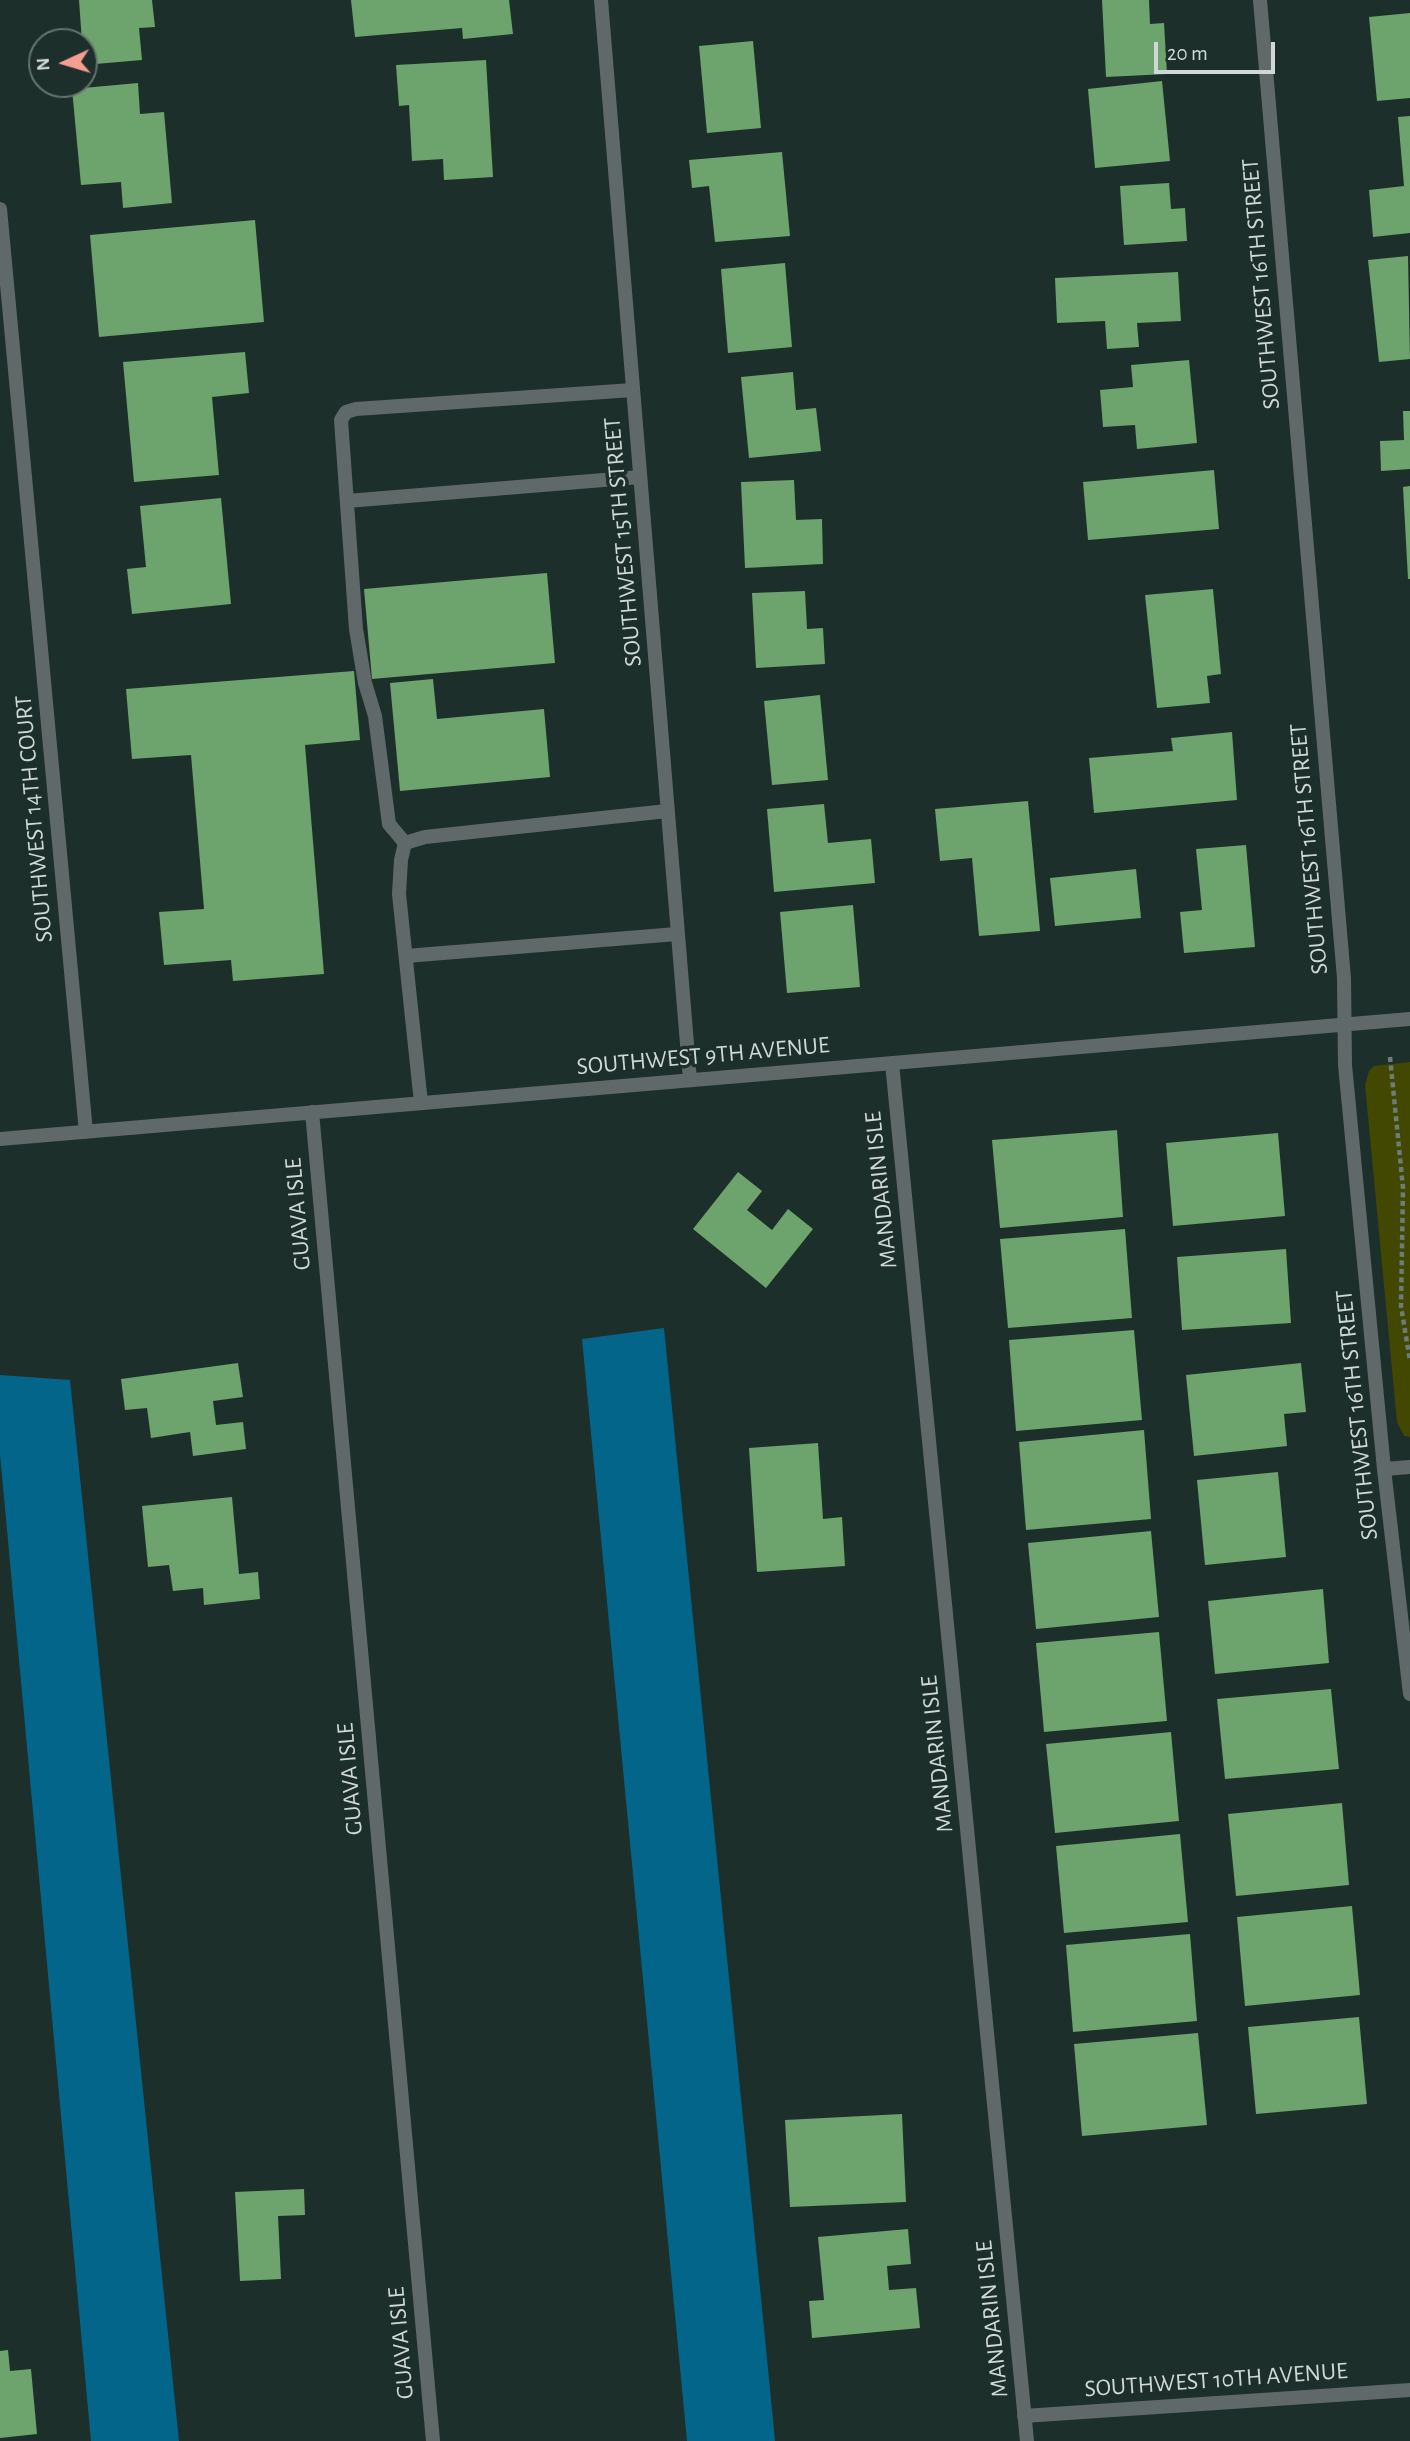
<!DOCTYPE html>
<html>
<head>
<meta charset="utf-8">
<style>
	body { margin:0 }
	#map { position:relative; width:1410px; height:2441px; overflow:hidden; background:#1d2f2a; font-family:"Alegreya Sans",sans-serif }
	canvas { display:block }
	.north { position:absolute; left:28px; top:28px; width:70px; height:70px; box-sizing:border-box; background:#1d2f2a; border:2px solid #64736f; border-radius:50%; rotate:266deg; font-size:19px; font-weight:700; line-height:28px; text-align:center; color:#ced9d6 }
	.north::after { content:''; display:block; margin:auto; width:24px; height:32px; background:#f59c93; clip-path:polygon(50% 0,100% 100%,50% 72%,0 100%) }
	.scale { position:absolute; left:1154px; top:42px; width:121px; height:32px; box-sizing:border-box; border:4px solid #ced9d6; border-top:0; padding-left:9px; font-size:21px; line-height:24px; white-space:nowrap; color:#ced9d6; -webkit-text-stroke:5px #1d2f2a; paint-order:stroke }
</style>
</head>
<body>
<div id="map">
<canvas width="1410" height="2441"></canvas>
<div class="north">N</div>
<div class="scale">20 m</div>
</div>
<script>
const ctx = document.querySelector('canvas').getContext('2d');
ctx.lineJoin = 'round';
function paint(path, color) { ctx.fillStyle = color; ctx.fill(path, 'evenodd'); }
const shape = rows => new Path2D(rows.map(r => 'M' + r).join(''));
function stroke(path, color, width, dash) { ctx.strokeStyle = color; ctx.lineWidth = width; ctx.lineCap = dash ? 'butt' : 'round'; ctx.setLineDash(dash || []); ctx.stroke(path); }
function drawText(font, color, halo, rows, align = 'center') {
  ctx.font = font + ' "Alegreya Sans",sans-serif'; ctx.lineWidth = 7; ctx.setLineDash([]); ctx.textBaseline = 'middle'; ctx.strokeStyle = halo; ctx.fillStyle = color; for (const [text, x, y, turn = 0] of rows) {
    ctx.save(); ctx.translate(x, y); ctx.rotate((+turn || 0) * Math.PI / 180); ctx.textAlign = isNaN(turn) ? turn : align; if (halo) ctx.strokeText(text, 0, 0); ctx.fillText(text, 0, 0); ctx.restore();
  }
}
paint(shape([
	[1410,1062,1410,1437,1404,1436,1397,1422,1365,1085,1369,1071,1374,1066]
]), '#424701');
paint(shape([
	[664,1328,766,2348,775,2441,687,2441,582,1339],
	[0,1375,70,1380,179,2441,91,2441,0,1454]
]), '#03658a');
paint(shape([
	[79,0,152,0,155,27,139,28,142,60,84,65,84,42,82,42],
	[351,0,509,0,513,34,463,39,462,28,355,37],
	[1102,0,1149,0,1150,24,1164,23,1167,74,1106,77],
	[1410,13,1410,98,1377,101,1369,17],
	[753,41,761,128,707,133,699,46],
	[486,60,493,177,444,180,443,159,412,161,409,105,399,106,396,65],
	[1162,81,1170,161,1095,168,1088,89],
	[138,83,140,114,164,112,172,203,123,208,121,182,81,185,72,89],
	[1410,116,1410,233,1373,237,1369,190,1404,186,1398,117],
	[782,152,790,236,715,242,709,186,692,188,689,160],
	[1169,183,1171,209,1185,208,1187,241,1124,245,1120,186],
	[255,220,264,322,99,337,90,235],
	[1408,256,1410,359,1379,362,1368,260],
	[785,263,792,347,728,353,721,269],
	[1178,272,1181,321,1137,323,1139,347,1107,349,1105,321,1057,323,1055,278],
	[245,352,249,393,212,397,219,475,134,482,123,362],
	[1189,360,1197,443,1137,449,1135,425,1103,427,1100,390,1133,387,1131,365],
	[793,372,796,410,816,408,821,451,749,458,741,377],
	[1403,411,1410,411,1410,469,1381,471,1380,441,1404,440],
	[1214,470,1219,529,1088,540,1083,482],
	[794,480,796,520,822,519,823,564,745,568,741,482],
	[1410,486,1410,579,1408,579,1403,487],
	[221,498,231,604,132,614,127,569,146,567,140,506],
	[547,573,555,663,372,679,364,589],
	[1213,589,1221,674,1207,676,1210,703,1157,708,1145,595],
	[805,591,807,629,823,628,825,664,756,668,752,593],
	[354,671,360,740,305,745,324,974,233,981,231,960,164,965,159,912,204,909,191,755,132,759,126,689],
	[433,679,437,719,544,709,550,777,400,791,390,683],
	[820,695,828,780,772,785,764,701],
	[1232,732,1237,800,1094,813,1089,758,1173,751,1171,738],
	[1028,801,1040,931,979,936,972,858,940,861,935,809],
	[824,804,828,843,871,839,875,883,774,892,767,809],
	[1246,845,1255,947,1184,953,1180,912,1202,910,1196,849],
	[1136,869,1141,918,1055,926,1050,878],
	[853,905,860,987,787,993,780,912],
	[1117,1130,1123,1217,1000,1228,992,1140],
	[1278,1133,1285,1216,1173,1226,1166,1143],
	[738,1172,762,1191,747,1210,772,1230,788,1209,813,1229,766,1288,693,1229],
	[1125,1229,1132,1318,1008,1328,1000,1239],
	[1286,1249,1291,1323,1182,1330,1177,1257],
	[1134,1330,1142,1420,1016,1431,1009,1340],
	[238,1363,243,1397,213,1401,216,1425,243,1422,246,1449,193,1456,190,1432,151,1438,147,1408,125,1410,121,1379],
	[1301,1363,1306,1412,1284,1414,1287,1446,1194,1456,1186,1375],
	[1144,1430,1151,1519,1026,1530,1019,1442],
	[818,1443,823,1519,842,1517,845,1566,757,1572,749,1448],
	[1278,1472,1286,1557,1205,1565,1197,1480],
	[232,1497,239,1574,258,1572,260,1599,204,1605,203,1588,173,1591,169,1565,148,1567,142,1506],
	[1151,1531,1159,1617,1036,1629,1028,1543],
	[1323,1589,1329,1663,1215,1674,1208,1601],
	[1159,1632,1167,1721,1044,1732,1036,1643],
	[1331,1689,1339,1769,1225,1779,1217,1699],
	[1171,1732,1179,1821,1055,1833,1046,1744],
	[1342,1803,1349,1885,1236,1896,1228,1814],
	[1180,1834,1188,1922,1064,1933,1056,1846],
	[1352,1906,1360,1995,1245,2006,1237,1917],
	[1190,1934,1197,2021,1073,2032,1066,1945],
	[1359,2017,1367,2104,1256,2114,1248,2027],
	[1198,2033,1207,2125,1082,2136,1074,2044],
	[902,2114,906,2202,790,2207,785,2120],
	[304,2189,305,2215,278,2216,281,2279,240,2281,235,2192],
	[908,2229,911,2264,887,2266,889,2290,916,2288,920,2328,812,2338,809,2301,824,2300,818,2237],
	[8,2350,10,2371,31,2369,37,2434,0,2438,0,2351]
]), '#6da36c');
stroke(shape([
	[1390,1057,1403,1188,1401,1306,1410,1361]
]), '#6d7c77', 4.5, [5, 3.5]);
stroke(shape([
	[347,501,640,477],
	[405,843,389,824,375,716,365,683,356,629,341,420,346,412,356,409,633,390],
	[406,956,677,934],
	[421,1103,399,894,401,860,405,843,425,837,667,811]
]), '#60696a', 14);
stroke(shape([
	[601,0,690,1080],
	[1260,0,1344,978,1345,1065,1384,1469,1410,1694],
	[0,209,86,1132],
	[892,1063,1027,2441],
	[312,1112,433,2441],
	[0,1139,1410,1019],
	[1384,1469,1410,1467],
	[1024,2416,1410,2390]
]), '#60696a', 14);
drawText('24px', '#ced9d6', '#1d2f2a', [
	["SOUTHWEST 16TH STREET",1261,284,-95],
	["SOUTHWEST 15TH STREET",623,542,-95],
	["SOUTHWEST 14TH COURT",34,819,-95],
	["SOUTHWEST 16TH STREET",1309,849,-95],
	["SOUTHWEST 9TH AVENUE",703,1056,-5],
	["MANDARIN ISLE",881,1190,-96],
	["GUAVA ISLE",298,1214,-95],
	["SOUTHWEST 16TH STREET",1357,1415,-96],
	["MANDARIN ISLE",937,1754,-96],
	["GUAVA ISLE",350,1779,-95],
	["MANDARIN ISLE",992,2319,-96],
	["GUAVA ISLE",401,2343,-95],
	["SOUTHWEST 10TH AVENUE",1216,2380,-4]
]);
</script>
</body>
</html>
